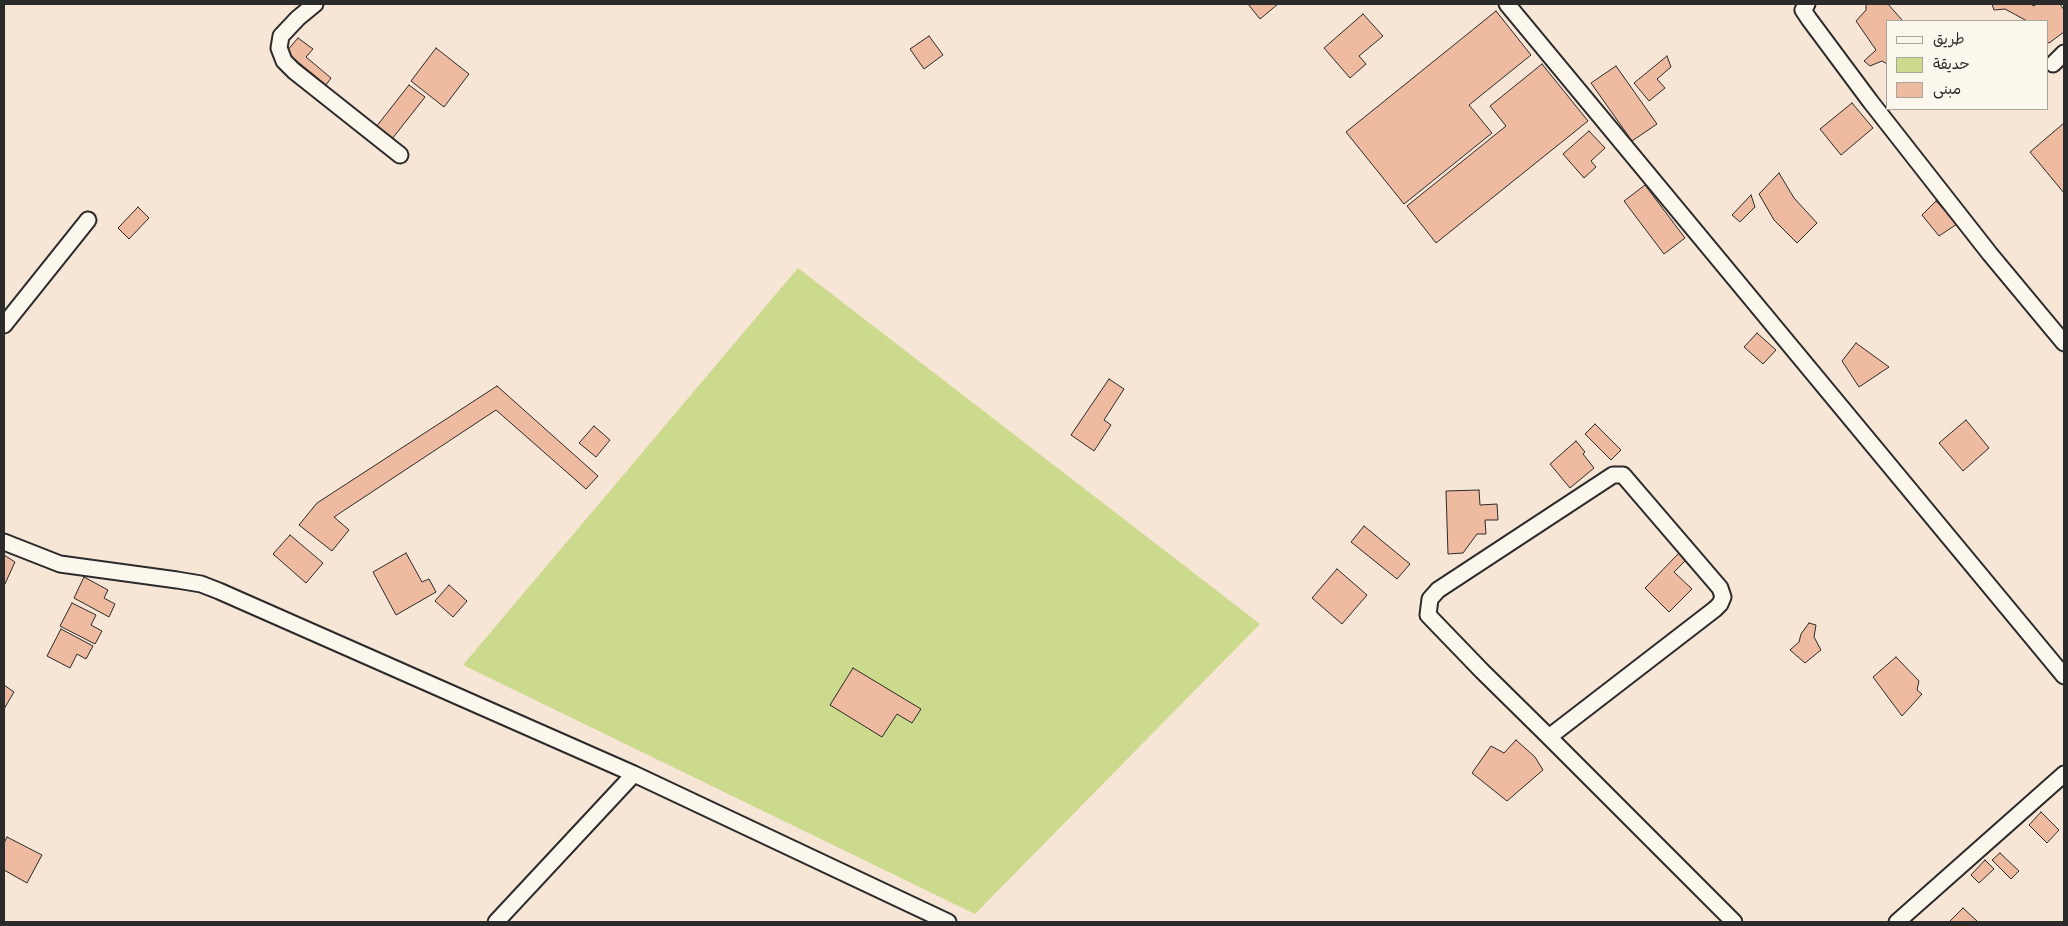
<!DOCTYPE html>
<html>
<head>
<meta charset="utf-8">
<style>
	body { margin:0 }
	#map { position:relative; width:2068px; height:926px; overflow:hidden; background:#f7e5d5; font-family:"Architects Daughter","Playpen Sans Arabic",sans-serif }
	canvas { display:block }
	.frame { position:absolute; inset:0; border:5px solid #2b2b2b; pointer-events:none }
	.legend { position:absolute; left:1886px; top:20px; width:162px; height:90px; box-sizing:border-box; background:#fbf7ec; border:1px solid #a8a59f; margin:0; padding:6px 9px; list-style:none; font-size:15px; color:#2b2b2b }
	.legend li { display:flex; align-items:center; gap:10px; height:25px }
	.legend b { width:25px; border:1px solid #a8a59f }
</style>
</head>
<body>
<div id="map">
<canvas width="2068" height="926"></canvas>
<div class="frame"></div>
<ul class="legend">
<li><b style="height:6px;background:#fbf7ec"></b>طريق</li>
<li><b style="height:14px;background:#cbda8d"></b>حديقة</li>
<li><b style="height:14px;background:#eebaa0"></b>مبنى</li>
</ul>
</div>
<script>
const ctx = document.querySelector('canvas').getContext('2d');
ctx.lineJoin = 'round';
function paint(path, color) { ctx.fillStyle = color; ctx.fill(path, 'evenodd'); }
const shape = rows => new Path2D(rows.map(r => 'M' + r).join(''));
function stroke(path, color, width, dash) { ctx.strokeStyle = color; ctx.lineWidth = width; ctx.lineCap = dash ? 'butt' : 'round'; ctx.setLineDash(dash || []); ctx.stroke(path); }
paint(shape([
	[798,268,1260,624,975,914,463,665]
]), '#cbda8d');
const building = shape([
	[1248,4,1278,4,1260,19,1248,4],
	[1866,4,1888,4,1902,20,1901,21,1887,21,1887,64,1882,61,1870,66,1864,61,1876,50,1856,21,1866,10,1866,4],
	[1992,4,2032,4,2033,6,2037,4,2060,4,2064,10,2064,32,2049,43,2047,42,2047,21,2027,21,2005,9,1994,10,1992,4],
	[1496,11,1531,55,1469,105,1492,133,1404,204,1346,132,1496,11],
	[1363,14,1383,36,1359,56,1366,64,1350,78,1324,48,1363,14],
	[929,36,943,55,924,69,910,49,929,36],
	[298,38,313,49,306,57,331,78,326,85,286,52,298,38],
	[436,48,469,74,444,107,411,81,436,48],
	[1667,56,1671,67,1657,79,1665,88,1649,101,1634,83,1667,56],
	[1542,64,1588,121,1436,243,1407,206,1506,126,1490,106,1542,64],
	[1616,66,1657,124,1632,141,1591,83,1616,66],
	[409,85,425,97,392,139,376,127,409,85],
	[1852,103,1873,128,1841,155,1820,129,1852,103],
	[2064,123,2064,193,2030,152,2064,123],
	[1589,131,1605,148,1591,161,1596,167,1584,178,1563,154,1589,131],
	[1779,173,1794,198,1817,223,1797,243,1774,220,1759,194,1779,173],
	[1645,185,1685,238,1664,254,1624,201,1645,185],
	[1751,195,1755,207,1740,222,1732,215,1751,195],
	[1936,201,1957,224,1939,236,1922,215,1936,201],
	[138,207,149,218,129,239,118,228,138,207],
	[1757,333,1776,350,1763,364,1744,347,1757,333],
	[1856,343,1889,367,1859,387,1842,361,1856,343],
	[1109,379,1124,389,1104,420,1111,425,1094,451,1071,435,1109,379],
	[497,386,598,476,586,489,496,410,334,517,349,530,332,551,299,525,317,503,497,386],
	[1966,420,1989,448,1963,471,1939,443,1966,420],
	[1595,424,1621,450,1611,460,1585,434,1595,424],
	[594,426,610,440,596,457,579,443,594,426],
	[1576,441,1585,452,1583,454,1594,468,1570,488,1550,464,1576,441],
	[1479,490,1480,505,1497,504,1498,520,1485,520,1486,534,1477,534,1463,553,1448,554,1446,491,1479,490],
	[1364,526,1410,564,1397,579,1351,542,1364,526],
	[290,535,323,563,306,583,273,554,290,535],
	[1682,550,1689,557,1674,572,1692,589,1669,612,1645,588,1682,550],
	[406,553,422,582,429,579,436,592,396,615,373,572,406,553],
	[4,555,15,562,4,586,4,555],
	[1337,569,1367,595,1342,624,1312,598,1337,569],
	[84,577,108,590,104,598,115,604,109,617,74,598,84,577],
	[449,585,467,601,453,617,435,601,449,585],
	[72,603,96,615,91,625,102,631,95,644,60,626,72,603],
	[1809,623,1816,625,1814,637,1821,650,1805,663,1790,650,1799,642,1801,634,1809,623],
	[61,629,93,646,86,659,77,654,70,668,47,656,61,629],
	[1896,657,1919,681,1917,690,1922,694,1902,716,1873,677,1896,657],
	[853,668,921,709,912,723,897,714,882,737,830,705,853,668],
	[4,685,14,692,4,709,4,685],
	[1516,740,1535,757,1543,770,1507,801,1472,773,1491,746,1504,753,1516,740],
	[2041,812,2059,830,2047,843,2029,825,2041,812],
	[7,837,42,855,27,883,4,870,4,843,7,837],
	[2000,853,2019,871,2011,879,1992,860,2000,853],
	[1985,860,1994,869,1979,883,1971,875,1985,860],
	[1963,908,1978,922,1949,922,1963,908]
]);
paint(building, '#eebaa0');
stroke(building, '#2b2b2b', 1);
const street = shape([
	[315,4,298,18,281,36,279,48,284,61,294,71,400,155],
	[1507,4,2064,676],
	[1807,4,1803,10,1809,19,1870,101,1990,254,2064,343],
	[2053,64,2064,53],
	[4,325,88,220],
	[4,542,60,564,177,580,201,584,219,591,634,774,948,922],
	[1549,737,1715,609,1720,604,1723,597,1720,588,1623,475,1613,475,1438,590,1430,599,1428,615,1482,671,1549,737,1734,922],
	[496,922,634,774],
	[1897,922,2064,774]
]);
stroke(street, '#2b2b2b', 19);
stroke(street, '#fbf7ec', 15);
</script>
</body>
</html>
